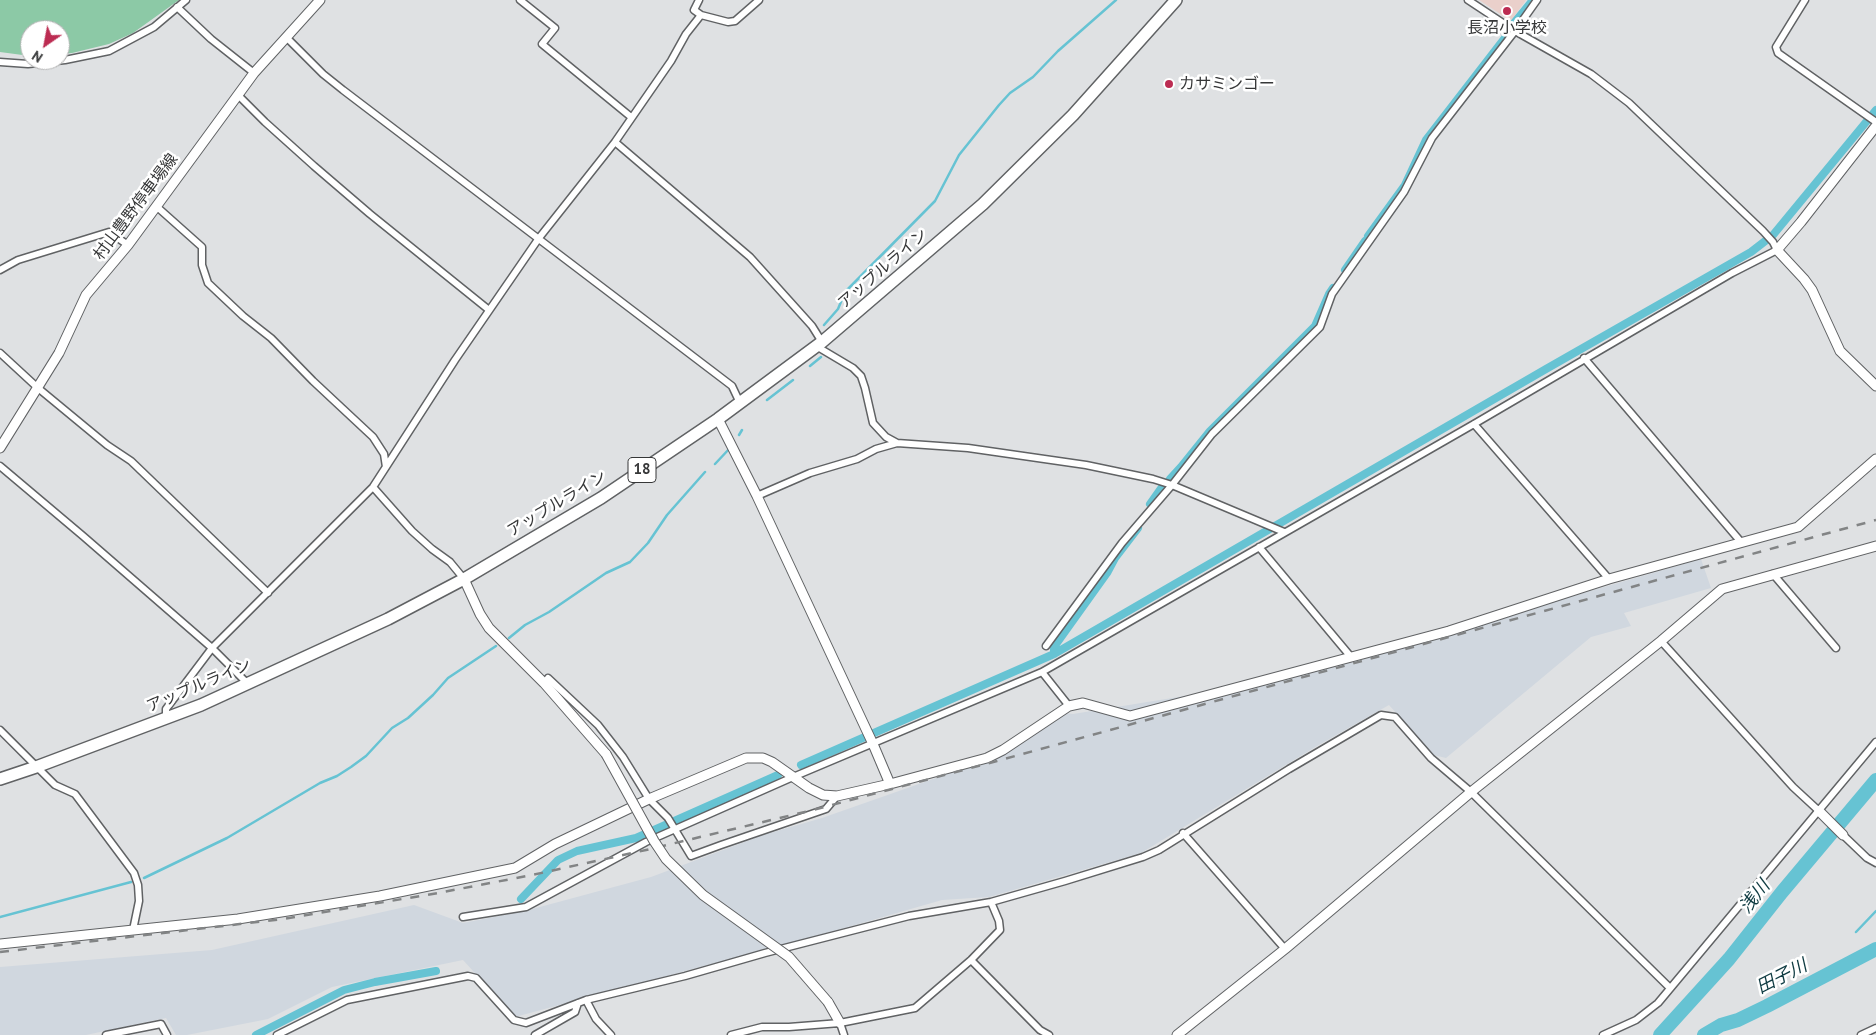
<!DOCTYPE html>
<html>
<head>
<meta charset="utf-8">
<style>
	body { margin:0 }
	#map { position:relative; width:1876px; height:1035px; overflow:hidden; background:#dfe1e3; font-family:"PT Sans",sans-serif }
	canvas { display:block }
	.north { position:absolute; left:20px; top:20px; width:50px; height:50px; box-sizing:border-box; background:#fff; border:1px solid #afafaf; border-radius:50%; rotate:213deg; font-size:14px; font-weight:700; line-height:20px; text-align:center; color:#363738 }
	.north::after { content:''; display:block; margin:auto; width:18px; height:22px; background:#bc2c52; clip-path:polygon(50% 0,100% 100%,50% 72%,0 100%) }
</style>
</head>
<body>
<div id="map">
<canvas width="1876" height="1035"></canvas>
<div class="north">N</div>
</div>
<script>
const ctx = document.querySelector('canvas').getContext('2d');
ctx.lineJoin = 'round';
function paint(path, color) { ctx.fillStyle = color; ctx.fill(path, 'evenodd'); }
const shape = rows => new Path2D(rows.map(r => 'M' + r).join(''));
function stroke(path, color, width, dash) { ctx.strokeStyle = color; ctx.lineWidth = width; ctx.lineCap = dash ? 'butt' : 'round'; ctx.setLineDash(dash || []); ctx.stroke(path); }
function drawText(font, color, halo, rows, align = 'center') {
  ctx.font = font + ' "PT Sans","Noto Sans JP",sans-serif'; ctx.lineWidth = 5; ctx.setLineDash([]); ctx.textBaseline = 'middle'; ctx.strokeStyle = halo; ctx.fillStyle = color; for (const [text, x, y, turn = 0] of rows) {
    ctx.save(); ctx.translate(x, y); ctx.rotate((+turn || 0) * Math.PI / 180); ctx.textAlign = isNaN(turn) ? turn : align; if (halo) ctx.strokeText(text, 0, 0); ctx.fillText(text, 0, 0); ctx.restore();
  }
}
paint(shape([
	[1701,559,1711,588,1624,613,1631,626,1591,637,1446,758,1434,755,1389,705,1317,746,1141,853,989,897,942,900,841,929,515,1017,463,960,332,987,268,1019,187,1035,176,1035,166,1018,86,1035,0,1035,0,967,212,950,414,905,463,923,525,911,651,877,763,835,822,818,993,758,1065,713,1073,714,1228,689,1380,652]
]), '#d0d7df');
paint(shape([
	[1479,0,1526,0,1511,21]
]), '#ead0cb');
paint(shape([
	[0,0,179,0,133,33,109,44,72,53,60,54,60,30,30,30,30,56,0,52]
]), '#8cc9a6');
stroke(shape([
	[824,325,838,309,845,292,935,201,959,155,999,105,1010,93,1033,77,1058,51,1116,0],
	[810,366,821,357],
	[767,400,793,380],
	[739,435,742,430],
	[715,464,730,448],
	[509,638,525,625,549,612,606,573,630,562,648,543,667,515,705,472],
	[144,878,227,838,320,783,337,776,351,767,366,756,392,728,408,718,433,695,448,678,496,646],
	[0,917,131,882],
	[1856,932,1876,911]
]), '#66c3d3', 2.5);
stroke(shape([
	[1514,23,1533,0],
	[1368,236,1405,185,1426,140,1508,34],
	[1345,270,1365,241],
	[1170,479,1181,467,1210,431,1315,326,1329,294,1333,288],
	[1150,504,1162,487],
	[1054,654,1054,647,1107,573,1115,558,1138,528],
	[801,765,1054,654,1546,369,1751,252,1773,235,1876,110],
	[521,899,558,860,577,851,636,838,778,775],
	[256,1035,344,990,375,982,436,971]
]), '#66c3d3', 8);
stroke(shape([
	[1660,1035,1729,959,1782,892,1876,780],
	[1704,1035,1721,1025,1738,1020,1767,1006,1876,949]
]), '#66c3d3', 14);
const street = shape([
	[520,0,555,28,542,44,631,117],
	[699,0,694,10,701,15,728,22,735,21,759,0],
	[1805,0,1776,47,1778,53,1876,122],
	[177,7,211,39,254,73],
	[287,38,323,74,343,90,732,386,740,403],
	[0,62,28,64,65,60,109,51,154,27,186,0],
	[238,95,265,122,314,166,370,214,489,310],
	[615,142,750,257,812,326,822,342],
	[156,206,202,247,202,265,208,283,243,316,271,338,313,381,373,437,384,454,386,467],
	[0,270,18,260,109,232,128,245],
	[816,346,853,368,861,376,865,388,873,423,886,437,897,443,968,448,1086,465,1153,479,1172,485,1284,532],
	[0,353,38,388,107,445,131,461,268,593],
	[1584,358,1741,542],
	[1474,424,1609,579],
	[0,466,83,536,212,648,248,684],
	[373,487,412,531,432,549,450,562,464,579],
	[757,496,810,473,857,459,876,449,897,443],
	[1259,547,1351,657],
	[1773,574,1836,648],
	[1661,641,1793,787,1819,811],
	[1046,646,1122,543,1172,485,1212,434,1320,327,1332,294,1404,192,1432,138,1515,31,1537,0],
	[1042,672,1069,706],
	[544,683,548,678,598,725,623,757,649,799,668,818,691,856,721,845,826,809,837,796],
	[166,719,166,709,212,648,373,487,455,360,539,238,615,142,671,61,686,34,701,15],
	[0,730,55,785,75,794,134,873,138,885,139,901,133,930],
	[1183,833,1285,949],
	[1843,835,1867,858,1876,863],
	[463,917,526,907,646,842,793,777,1042,672,1474,424,1732,273,1777,250,1773,242,1763,231,1629,103,1591,74,1515,31,1468,0],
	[971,960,1040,1030,1049,1035],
	[586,1000,596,1019,611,1035],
	[840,1023,844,1035],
	[106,1035,161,1024,167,1035],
	[277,1035,347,1000,468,976,476,978,514,1020,526,1023,586,1000,685,976,765,953,909,916,991,902,1065,881,1143,857,1159,850,1289,769,1381,715,1395,717,1431,758,1471,792,1670,988],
	[535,1035,575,1012,578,1003],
	[731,1035,762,1027,789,1027,840,1023,915,1008,971,960,1000,930,999,921,991,902],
	[1603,1035,1636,1020,1658,1003,1876,742],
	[1861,1035,1876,1028]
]);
const secondary = shape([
	[1876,126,1801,222,1777,250,1804,279,1812,290,1840,351,1876,386],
	[718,419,757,496,873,744,890,784],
	[0,448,59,353,86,295,128,245,254,73,320,0],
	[464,579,480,614,489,628,544,683,606,754],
	[1819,811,1843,835],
	[0,944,238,919,380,896,515,868,555,844,578,833,649,799,746,758,763,758,772,762,809,788,823,795,837,796,890,784,987,758,1003,750,1069,706,1083,703,1130,716,1449,631,1609,579,1798,527,1876,459],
	[828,1002,840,1023],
	[1177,1035,1285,949,1471,792,1661,641,1722,589,1876,546]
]);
const highway = shape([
	[0,779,36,767,201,705,388,619,464,579,601,498,718,419,822,342,983,204,1073,115,1176,0]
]);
stroke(street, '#606264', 9);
stroke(secondary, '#606264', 11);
stroke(highway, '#606264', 14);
stroke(street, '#fff', 6);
stroke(secondary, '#fff', 9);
stroke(highway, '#fff', 11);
stroke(shape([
	[0,952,283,919,438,893,532,875,646,850,813,810,997,761,1876,520]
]), '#828485', 2.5, [9, 9]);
const secondaryBridge = shape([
	[606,754,654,841,666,859,703,895,789,957,828,1002]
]);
stroke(secondaryBridge, '#606264', 11, []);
stroke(secondaryBridge, '#fff', 9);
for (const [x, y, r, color] of [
	[1507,11,5,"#bc2c52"],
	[1169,84,5,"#bc2c52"]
]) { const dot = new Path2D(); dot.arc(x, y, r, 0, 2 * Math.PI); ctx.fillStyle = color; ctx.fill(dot); stroke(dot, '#fff', 2); }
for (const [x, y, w] of [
	[642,470,28]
]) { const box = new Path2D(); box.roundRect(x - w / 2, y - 12.5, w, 25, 4); ctx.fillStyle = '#fff'; ctx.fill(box); stroke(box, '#363738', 1); }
drawText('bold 15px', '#363738', null, [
	["18",642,470]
]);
drawText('16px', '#363738', '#fff', [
	["長沼小学校",1507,28],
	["カサミンゴー",1179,84,"left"]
]);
drawText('16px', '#363738', '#fff', [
	["村山豊野停車場線",136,207,-53],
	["アップルライン",883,269,-41],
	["アップルライン",557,504,-31],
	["アップルライン",199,686,-23]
]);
drawText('italic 18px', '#0f3b42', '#fff', [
	["浅川",1755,897,-51],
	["田子川",1782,977,-27]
]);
</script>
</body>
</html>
